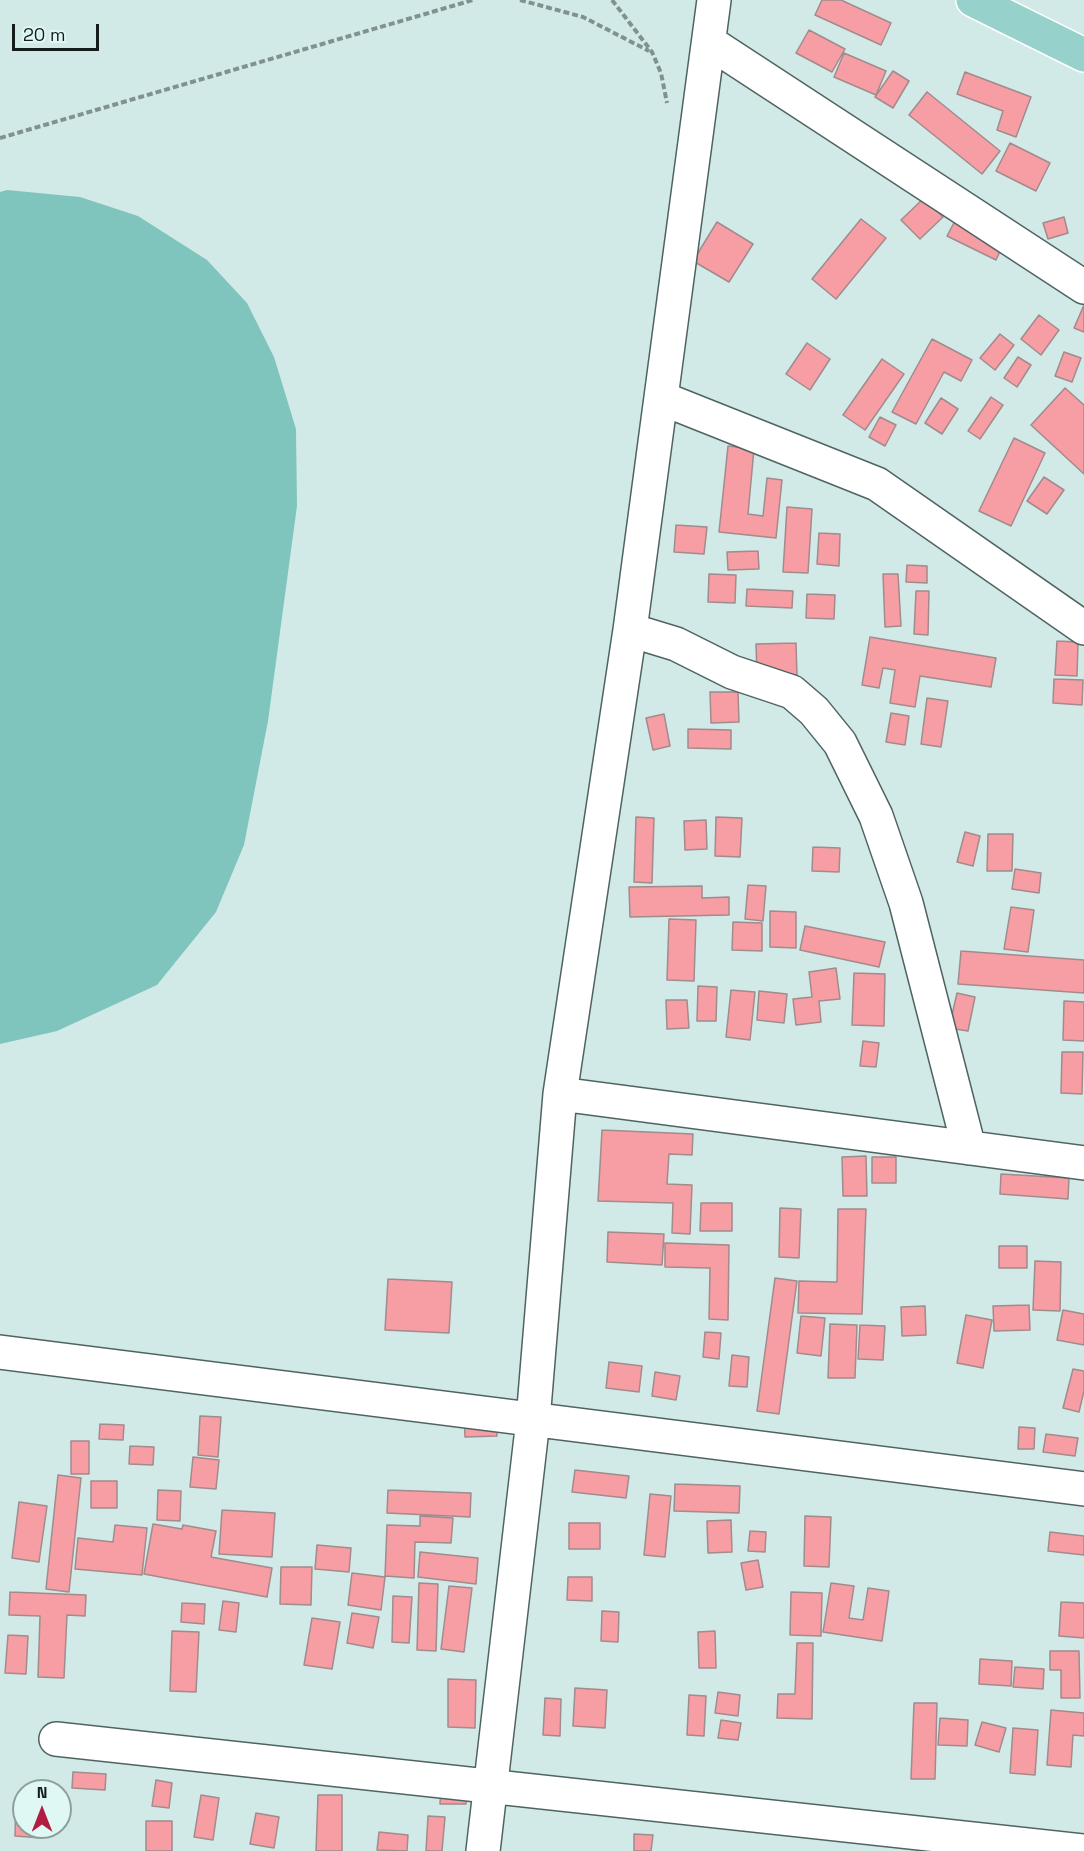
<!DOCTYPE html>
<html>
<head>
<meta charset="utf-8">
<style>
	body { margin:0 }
	#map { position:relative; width:1084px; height:1851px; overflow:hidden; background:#d2eae7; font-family:"Space Grotesk",sans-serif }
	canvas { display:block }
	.north { position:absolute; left:12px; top:1779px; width:60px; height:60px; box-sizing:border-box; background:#dff8f4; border:2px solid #8ea09e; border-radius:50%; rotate:0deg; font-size:16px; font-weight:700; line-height:24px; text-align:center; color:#141d1c }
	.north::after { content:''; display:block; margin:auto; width:21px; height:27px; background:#b01d41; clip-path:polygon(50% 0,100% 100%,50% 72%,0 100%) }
	.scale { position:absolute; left:12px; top:24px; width:87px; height:27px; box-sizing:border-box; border:3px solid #141d1c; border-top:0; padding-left:8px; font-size:18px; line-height:21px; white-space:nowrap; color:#141d1c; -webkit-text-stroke:4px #dff8f4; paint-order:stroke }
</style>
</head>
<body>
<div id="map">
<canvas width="1084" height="1851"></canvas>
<div class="north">N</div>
<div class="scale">20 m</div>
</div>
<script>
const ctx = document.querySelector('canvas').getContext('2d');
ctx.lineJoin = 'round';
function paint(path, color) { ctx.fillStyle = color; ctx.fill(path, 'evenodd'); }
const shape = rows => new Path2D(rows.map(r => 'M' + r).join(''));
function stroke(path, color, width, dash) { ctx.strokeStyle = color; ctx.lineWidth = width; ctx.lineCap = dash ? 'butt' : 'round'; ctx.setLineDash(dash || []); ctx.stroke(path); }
paint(shape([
	[7,190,80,197,138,216,207,260,247,303,274,357,296,429,297,506,268,721,244,845,216,912,157,985,57,1031,0,1044,0,192]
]), '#7fc5bd');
const building = shape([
	[822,0,841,0,891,23,881,45,815,15,822,0],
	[809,30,845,49,832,72,796,53,809,30],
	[844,53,886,71,876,95,834,77,844,53],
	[893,71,909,81,893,108,875,97,893,71],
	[965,72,1031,97,1016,137,997,130,1003,111,957,94,965,72],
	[927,92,1000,151,982,174,909,115,927,92],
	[1010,143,1050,163,1036,191,996,171,1010,143],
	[924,198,943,217,920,239,901,220,924,198],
	[1064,217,1068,233,1048,239,1043,223,1064,217],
	[861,219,886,238,836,299,812,279,861,219],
	[956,219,1005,241,996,260,947,236,956,219],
	[717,222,753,244,729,282,693,261,717,222],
	[1084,305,1084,332,1074,328,1084,305],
	[1039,315,1059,330,1041,355,1021,339,1039,315],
	[1000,334,1014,345,995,370,980,358,1000,334],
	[932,339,972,360,961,381,944,372,916,424,892,412,932,339],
	[807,343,830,359,810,390,786,374,807,343],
	[1064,352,1081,358,1072,382,1055,376,1064,352],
	[1018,357,1031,365,1017,387,1004,378,1018,357],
	[882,359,904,374,865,430,843,415,882,359],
	[1065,388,1084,405,1084,474,1031,425,1065,388],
	[991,397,1003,405,980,439,968,431,991,397],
	[941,398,958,409,942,434,925,423,941,398],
	[880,417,896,425,885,446,869,437,880,417],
	[1014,438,1045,453,1011,526,979,511,1014,438],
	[728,446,754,449,748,514,763,516,767,478,782,480,776,538,719,532,728,446],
	[1044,477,1064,490,1047,514,1027,501,1044,477],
	[787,507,812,509,808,573,783,572,787,507],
	[676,525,707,527,704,554,674,552,676,525],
	[819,533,840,534,839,566,817,564,819,533],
	[758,551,759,569,728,570,727,552,758,551],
	[907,565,927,566,927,583,906,582,907,565],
	[709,574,736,575,735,603,708,602,709,574],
	[883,574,898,574,901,626,885,627,883,574],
	[747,589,793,591,792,608,746,606,747,589],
	[916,591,929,591,928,635,914,634,916,591],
	[807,594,835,595,834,619,806,618,807,594],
	[870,637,996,658,991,687,920,676,915,707,890,703,895,670,883,668,879,688,862,685,870,637],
	[1057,641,1078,642,1077,676,1055,675,1057,641],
	[796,643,797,675,757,676,756,644,796,643],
	[1054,679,1083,680,1082,705,1053,703,1054,679],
	[710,692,738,692,739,722,711,723,710,692],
	[927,698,948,701,941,747,921,744,927,698],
	[891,713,909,716,905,745,886,742,891,713],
	[664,714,670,746,653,750,646,718,664,714],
	[688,729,731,730,731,749,688,748,688,729],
	[636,817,654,818,652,883,634,882,636,817],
	[716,817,742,818,740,857,715,856,716,817],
	[706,820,707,849,685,850,684,821,706,820],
	[965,832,980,836,973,866,957,862,965,832],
	[988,834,1013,834,1012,871,987,871,988,834],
	[813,847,840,848,839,872,812,871,813,847],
	[1015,869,1041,873,1039,893,1012,889,1015,869],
	[748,885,766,886,763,921,745,919,748,885],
	[702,886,702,898,729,897,729,915,630,917,629,887,702,886],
	[1011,907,1034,910,1028,952,1004,949,1011,907],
	[770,911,796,912,796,948,770,947,770,911],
	[669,919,696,920,694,981,667,980,669,919],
	[733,922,762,923,762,951,732,950,733,922],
	[805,926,885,942,879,967,800,950,805,926],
	[961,951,1084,960,1084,993,958,984,961,951],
	[836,968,840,999,819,1001,821,1022,796,1025,793,999,812,997,809,972,836,968],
	[854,973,885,974,884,1026,852,1025,854,973],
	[698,986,717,987,716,1021,697,1021,698,986],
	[731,990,755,992,750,1040,726,1037,731,990],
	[759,991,787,994,784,1023,757,1020,759,991],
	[957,993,975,997,968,1031,949,1028,957,993],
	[666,1000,687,1000,689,1028,667,1029,666,1000],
	[1064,1001,1084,1002,1084,1041,1063,1040,1064,1001],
	[863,1041,879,1043,876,1067,860,1066,863,1041],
	[1062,1052,1083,1052,1082,1094,1061,1093,1062,1052],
	[602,1130,693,1134,692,1155,669,1154,667,1184,692,1185,690,1234,672,1233,673,1203,598,1201,602,1130],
	[866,1156,867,1196,843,1196,842,1157,866,1156],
	[872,1157,896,1157,896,1183,872,1183,872,1157],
	[1001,1174,1069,1178,1068,1199,1000,1194,1001,1174],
	[701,1203,732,1203,732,1231,700,1231,701,1203],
	[780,1208,801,1209,799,1258,779,1257,780,1208],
	[838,1209,866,1209,862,1314,798,1313,799,1281,837,1282,838,1209],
	[608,1232,664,1234,662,1265,607,1262,608,1232],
	[665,1243,729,1245,728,1320,709,1319,710,1268,665,1267,665,1243],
	[999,1246,1027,1246,1027,1268,999,1268,999,1246],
	[1035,1261,1061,1262,1060,1311,1033,1310,1035,1261],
	[775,1278,797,1281,779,1414,757,1411,775,1278],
	[388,1279,452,1282,449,1333,385,1330,388,1279],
	[1029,1305,1030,1330,994,1331,993,1306,1029,1305],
	[925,1306,926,1335,902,1336,901,1307,925,1306],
	[1063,1310,1084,1314,1084,1345,1057,1340,1063,1310],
	[966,1315,992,1320,983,1368,957,1363,966,1315],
	[801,1316,825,1318,821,1356,797,1353,801,1316],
	[830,1324,857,1325,855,1378,828,1378,830,1324],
	[860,1325,885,1326,883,1360,858,1359,860,1325],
	[705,1332,721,1333,719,1359,703,1357,705,1332],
	[732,1355,749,1357,747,1387,729,1386,732,1355],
	[609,1362,642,1366,639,1392,606,1388,609,1362],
	[1073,1369,1084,1371,1084,1391,1079,1412,1063,1408,1073,1369],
	[655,1372,680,1376,676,1400,652,1396,655,1372],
	[496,1412,497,1436,465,1437,464,1413,496,1412],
	[200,1416,221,1417,218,1457,198,1455,200,1416],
	[100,1424,124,1425,123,1440,99,1439,100,1424],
	[1019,1427,1035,1428,1034,1449,1018,1449,1019,1427],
	[1046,1434,1078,1438,1075,1456,1043,1452,1046,1434],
	[71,1441,89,1441,89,1474,71,1474,71,1441],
	[130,1446,154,1447,153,1465,129,1464,130,1446],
	[193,1457,219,1460,216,1489,190,1487,193,1457],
	[575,1470,629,1476,626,1498,572,1492,575,1470],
	[58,1475,81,1478,69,1592,46,1589,58,1475],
	[91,1481,117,1481,117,1508,91,1508,91,1481],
	[675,1484,740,1486,739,1513,674,1511,675,1484],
	[158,1490,181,1491,180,1521,157,1520,158,1490],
	[388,1490,471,1493,470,1517,387,1513,388,1490],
	[650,1494,671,1496,665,1557,644,1555,650,1494],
	[19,1502,47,1506,39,1562,12,1558,19,1502],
	[222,1510,275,1513,272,1557,219,1554,222,1510],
	[420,1516,453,1518,451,1543,415,1542,414,1578,385,1576,387,1525,420,1526,420,1516],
	[805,1516,831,1517,829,1567,804,1566,805,1516],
	[731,1520,732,1552,708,1553,707,1521,731,1520],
	[569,1523,600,1523,600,1549,569,1549,569,1523],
	[153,1524,182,1529,183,1525,216,1531,211,1557,272,1568,267,1597,144,1574,153,1524],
	[115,1525,147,1528,142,1575,75,1569,78,1538,113,1542,115,1525],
	[750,1531,766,1532,765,1552,748,1551,750,1531],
	[1050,1532,1084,1536,1084,1555,1048,1551,1050,1532],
	[317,1545,351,1548,349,1572,315,1569,317,1545],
	[420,1552,478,1558,476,1584,418,1577,420,1552],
	[758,1560,763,1587,746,1590,741,1563,758,1560],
	[281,1567,312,1567,311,1605,280,1604,281,1567],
	[352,1573,385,1577,381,1610,348,1605,352,1573],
	[568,1577,592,1577,592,1601,567,1600,568,1577],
	[419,1583,438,1584,436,1651,417,1650,419,1583],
	[831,1583,854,1586,849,1618,863,1620,868,1588,889,1591,882,1641,823,1632,831,1583],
	[449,1586,472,1588,464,1652,441,1649,449,1586],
	[10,1592,86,1595,85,1616,67,1615,64,1678,38,1677,40,1616,9,1615,10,1592],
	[791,1592,822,1593,821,1636,790,1635,791,1592],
	[393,1596,412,1597,409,1643,392,1642,393,1596],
	[223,1601,239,1603,236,1632,219,1630,223,1601],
	[1061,1602,1084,1603,1084,1638,1059,1636,1061,1602],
	[182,1603,205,1604,204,1624,181,1622,182,1603],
	[602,1611,619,1612,618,1642,601,1641,602,1611],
	[352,1613,379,1617,373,1648,347,1643,352,1613],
	[312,1618,340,1622,332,1669,304,1665,312,1618],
	[172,1631,199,1632,196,1692,170,1691,172,1631],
	[715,1631,716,1668,699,1668,698,1632,715,1631],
	[8,1635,28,1636,26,1674,5,1673,8,1635],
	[797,1643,813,1643,812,1719,777,1718,778,1694,795,1694,797,1643],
	[1050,1651,1079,1651,1080,1698,1061,1698,1061,1670,1050,1670,1050,1651],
	[980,1659,1012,1661,1011,1686,979,1684,980,1659],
	[1015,1667,1044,1669,1043,1689,1013,1687,1015,1667],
	[448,1679,476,1680,475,1728,448,1727,448,1679],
	[575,1688,607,1690,605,1728,573,1726,575,1688],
	[718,1692,740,1695,738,1716,715,1713,718,1692],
	[689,1695,706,1696,704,1736,687,1735,689,1695],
	[545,1698,561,1699,560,1736,543,1735,545,1698],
	[914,1703,937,1703,935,1779,911,1779,914,1703],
	[1051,1710,1084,1713,1084,1736,1073,1735,1071,1767,1047,1765,1051,1710],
	[940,1718,968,1720,967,1746,938,1745,940,1718],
	[721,1720,741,1723,738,1740,718,1738,721,1720],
	[982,1722,1006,1728,999,1752,975,1745,982,1722],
	[1013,1728,1038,1730,1035,1775,1010,1773,1013,1728],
	[73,1772,106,1774,105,1790,72,1788,73,1772],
	[156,1780,172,1783,169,1808,152,1806,156,1780],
	[441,1784,467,1785,466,1804,440,1804,441,1784],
	[201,1795,219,1798,213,1840,194,1837,201,1795],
	[318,1795,342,1795,342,1851,316,1851,318,1795],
	[16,1798,24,1798,24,1827,42,1827,41,1838,15,1836,16,1798],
	[256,1813,279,1817,274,1848,250,1844,256,1813],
	[428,1816,445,1817,442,1851,426,1851,428,1816],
	[146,1821,172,1821,172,1851,146,1851,146,1821],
	[379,1832,408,1835,407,1851,377,1850,379,1832],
	[634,1834,653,1835,651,1851,634,1851,634,1834]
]);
paint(building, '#f79da4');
stroke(building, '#a18b8d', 1.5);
const minor = shape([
	[709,42,1084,287],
	[661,398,877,484,1084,628],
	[630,630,676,644,732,672,792,692,814,711,840,743,876,816,906,903,969,1148],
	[560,1094,1084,1163],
	[0,1352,1084,1489],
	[56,1739,1084,1851],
	[483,1851,533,1420,560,1094,630,630,714,0]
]);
const primary = shape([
	[973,0,1084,55]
]);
stroke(minor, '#4f6462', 36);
stroke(primary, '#fff', 36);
stroke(shape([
	[520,0,583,17,649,51],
	[612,0,652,52,661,73,667,103],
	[0,138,473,0]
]), '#809290', 4, [6, 3]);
stroke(minor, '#fff', 33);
stroke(primary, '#96d1cb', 33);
</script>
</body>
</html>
